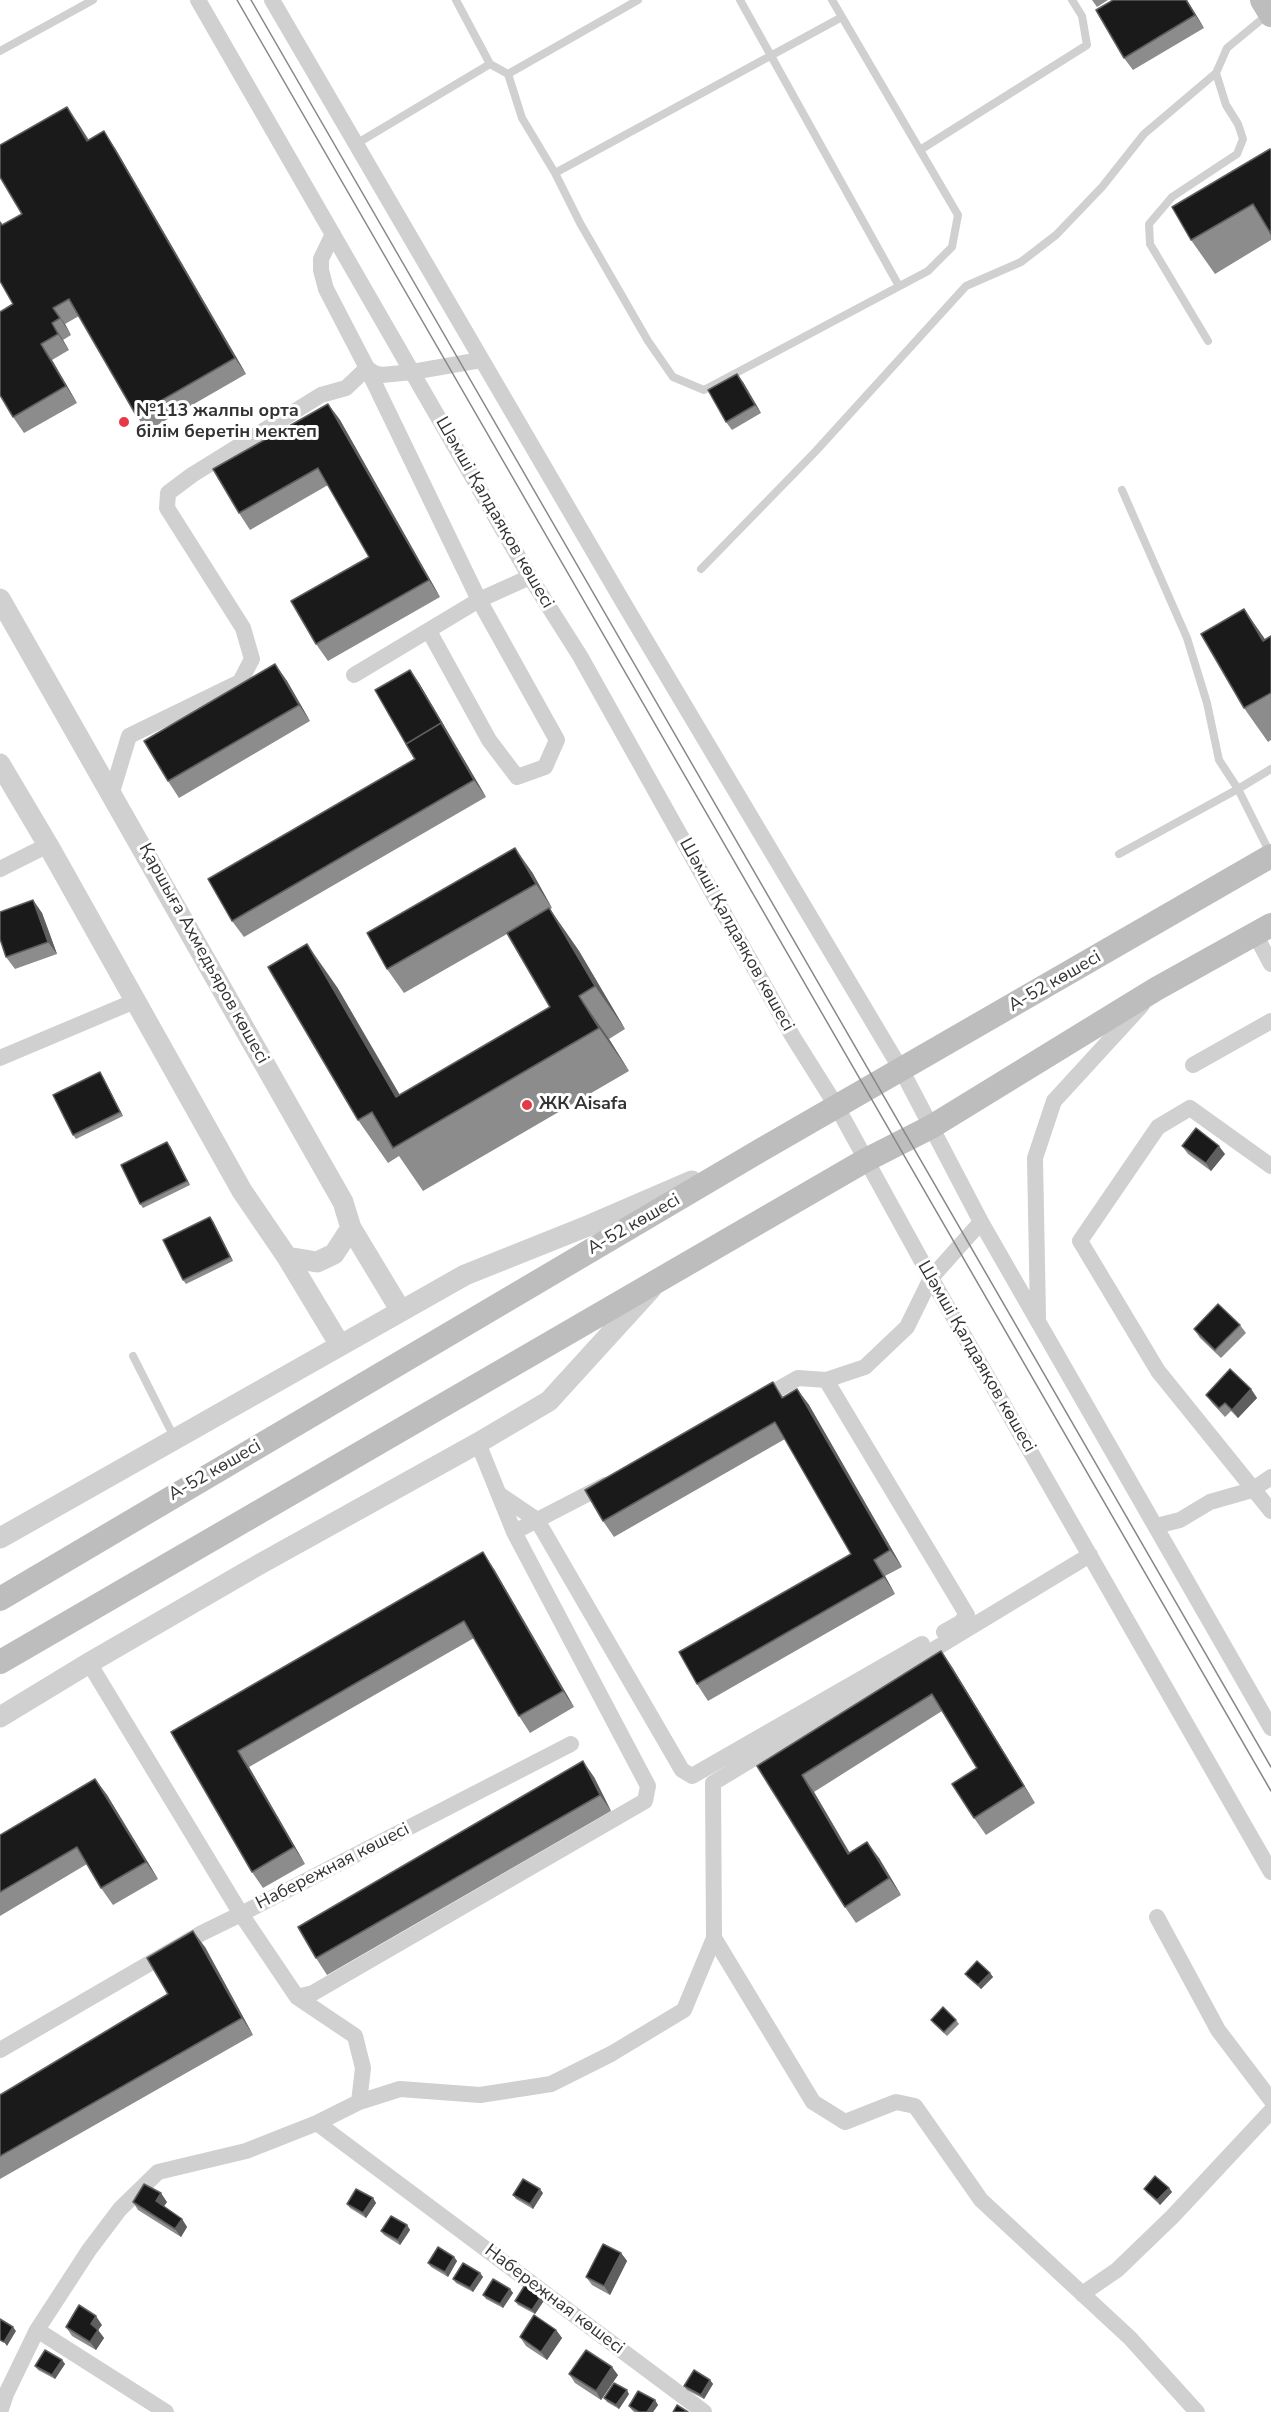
<!DOCTYPE html>
<html>
<head>
<meta charset="utf-8">
<style>
	body { margin:0 }
	canvas { display:block; background:#fff }
</style>
</head>
<body>
<canvas width="1271" height="2412"></canvas>
<script>
const ctx = document.querySelector('canvas').getContext('2d');
ctx.lineJoin = 'round';
const shape = rows => new Path2D(rows.map(r => 'M' + r).join(''));
function stroke(path, color, width, dash) { ctx.strokeStyle = color; ctx.lineWidth = width; ctx.lineCap = dash ? 'butt' : 'round'; ctx.setLineDash(dash || []); ctx.stroke(path); }
function paint(path, color) { ctx.fillStyle = color; ctx.fill(path, 'evenodd'); }
function drawText(font, color, halo, rows, align = 'center') {
  ctx.font = font + ' "Nunito Sans",sans-serif'; ctx.lineWidth = 6; ctx.setLineDash([]); ctx.textBaseline = 'middle'; ctx.strokeStyle = halo; ctx.fillStyle = color; for (const [text, x, y, turn = 0] of rows) {
    ctx.save(); ctx.translate(x, y); ctx.rotate((+turn || 0) * Math.PI / 180); ctx.textAlign = isNaN(turn) ? turn : align; if (halo) ctx.strokeText(text, 0, 0); ctx.fillText(text, 0, 0); ctx.restore();
  }
}
stroke(shape([
	[456,0,490,64],
	[740,0,899,286],
	[0,51,93,0],
	[508,74,638,0],
	[356,144,490,64,508,74,522,118,555,173,580,223,648,341,673,377,704,390,928,271,952,247,958,215,832,0],
	[920,150,1087,45,1082,16,1072,0],
	[555,173,842,17],
	[1208,341,1150,244,1149,224,1172,197,1237,154,1243,139,1238,124,1226,105,1216,73,1227,48,1267,15],
	[701,569,815,452,966,286,1021,262,1056,235,1102,187,1144,134,1216,73],
	[1119,854,1238,789,1219,760,1207,703,1187,638,1122,490],
	[1271,855,1238,789,1271,769],
	[133,1356,174,1437]
]), '#d0d0d0', 8);
stroke(shape([
	[198,0,530,577,580,656,793,1037,837,1107,931,1278,1271,1872],
	[272,0,623,602,902,1071,981,1222,1271,1728],
	[333,234,321,259,321,270,326,289,367,368,374,373,382,375,412,372,481,360],
	[354,675,479,600,557,740,545,767,517,777,489,740,429,631],
	[112,792,129,736,240,682,252,659,243,628,167,508,168,493,192,475,321,395,346,388,367,368,479,600,530,577],
	[0,869,48,845],
	[1255,934,1271,964],
	[0,1058,135,1001],
	[1193,1065,1271,1021],
	[1271,1166,1190,1108,1158,1127,1080,1241,1158,1371,1271,1511],
	[1038,1317,1035,1158,1054,1101,1142,1005],
	[826,1380,967,1615,960,1623,944,1632],
	[759,1400,798,1378,826,1380,865,1367,907,1327,931,1278,981,1222],
	[478,1443,514,1532,605,1485],
	[500,1495,537,1520,682,1770,692,1776,922,1644],
	[1156,1526,1180,1520,1210,1502,1252,1490,1271,1477],
	[1157,1917,1218,2030,1271,2100],
	[714,1938,813,2102,845,2122,896,2102,915,2106,981,2200,1130,2338,1197,2412],
	[297,1997,313,1993,645,1801,648,1786,514,1532],
	[0,2050,202,1933,241,1914,89,1663],
	[359,2102,363,2068,355,2036,297,1997,241,1914,571,1744],
	[317,2123,704,2412],
	[1082,2294,1117,2270,1172,2217,1271,2111],
	[37,2330,166,2412],
	[0,2412,6,2394,37,2330,89,2250,120,2209,158,2172,246,2151,317,2123,359,2102,400,2089,480,2095,551,2084,611,2054,684,2010,714,1938,713,1783,1090,1555]
]), '#d0d0d0', 16);
stroke(shape([
	[0,599,343,1202,351,1228,401,1311],
	[0,764,48,845,242,1191,287,1257,340,1345],
	[287,1257,317,1262,334,1254,351,1228],
	[0,1538,465,1275,590,1225,692,1181],
	[0,1717,89,1663,260,1564,478,1443,549,1401,651,1289]
]), '#d0d0d0', 21);
stroke(shape([
	[1262,0,1271,15],
	[0,1599,761,1150,1271,856],
	[0,1662,866,1160,931,1127,1156,989,1271,925]
]), '#bdbdbd', 24);
stroke(shape([
	[237,0,1271,1791],
	[251,0,1271,1767]
]), '#888', 1.5);
paint(shape([
	[1092,0,1108,0,1097,7],
	[1187,0,1204,28,1133,70,1124,58],
	[78,123,89,140,115,148,246,374,147,431,136,415,79,316,65,324,71,335,63,340,69,350,52,360,77,403,24,433,13,417,13,304,3,225,22,214],
	[1271,150,1271,240,1215,274,1191,240],
	[743,382,761,413,732,430,726,422],
	[328,404,340,420,440,597,328,661,316,644,369,557,328,485,250,530,239,513],
	[1271,636,1271,740,1268,742,1244,708,1265,640],
	[275,664,287,681,310,721,179,798,168,781],
	[410,670,419,683,486,797,244,937,232,921,415,759],
	[532,872,552,908,550,909,579,951,625,1029,609,1039,629,1071,423,1191,399,1156,388,1163,358,1120,337,987,400,1095,550,1007,507,934,404,993,387,969],
	[33,900,42,913,57,954,15,969,6,957],
	[103,1077,123,1116,76,1139,73,1135],
	[170,1146,190,1185,143,1208,140,1204],
	[1182,1146,1225,1154,1211,1171,1188,1154],
	[213,1221,233,1261,186,1284,183,1280],
	[1240,1325,1246,1333,1221,1358,1200,1338,1194,1329],
	[773,1382,783,1397,797,1389,809,1405,902,1567,885,1576,895,1594,708,1701,697,1684,851,1554,785,1439,614,1537,603,1521],
	[1251,1389,1257,1398,1238,1418,1231,1411,1225,1417,1212,1403,1206,1395],
	[494,1569,574,1707,530,1733,519,1716,474,1638,249,1767,305,1864,263,1888,252,1872,171,1732],
	[941,1651,952,1667,1035,1803,986,1835,974,1818,977,1768,942,1711,814,1792,850,1853,879,1858,901,1895,856,1923,845,1907,757,1766],
	[594,1777,611,1811,327,1975,316,1958],
	[95,1779,107,1795,158,1879,113,1905,101,1888,87,1864,0,1916,0,1835],
	[205,1947,253,2035,0,2179,0,2095,168,1994],
	[990,1973,993,1977,981,1989,968,1978,965,1974],
	[931,2020,956,2020,959,2024,947,2036,934,2024],
	[1169,2188,1172,2192,1160,2205,1147,2193,1144,2189],
	[543,2193,533,2209,516,2199,513,2195],
	[373,2198,376,2203,366,2218,350,2208,347,2204],
	[133,2202,167,2202,164,2206,182,2219,187,2227,181,2237,138,2210],
	[407,2225,410,2230,400,2245,384,2235,381,2231],
	[621,2253,627,2261,610,2295,592,2285,586,2277],
	[454,2257,457,2261,448,2277,431,2267,428,2263],
	[480,2273,483,2277,473,2292,456,2283,453,2279],
	[510,2289,513,2293,503,2308,486,2299,483,2295],
	[545,2299,535,2314,518,2305,515,2301],
	[102,2325,98,2330,104,2338,96,2350,72,2336,66,2327],
	[556,2330,562,2338,547,2360,526,2346,520,2337],
	[62,2360,65,2364,55,2379,38,2370,35,2366],
	[569,2374,618,2375,601,2400,575,2383],
	[710,2380,713,2384,704,2399,687,2390,684,2386],
	[629,2394,619,2409,607,2402,604,2398],
	[655,2400,658,2405,653,2412,634,2412,632,2410,629,2406]
]), '#8c8c8c');
paint(shape([
	[1186,0,1187,0,1204,28,1195,15],
	[67,107,78,123,99,158,87,141],
	[104,131,115,148,246,374,235,358],
	[53,308,65,324,71,335,60,318],
	[52,323,63,340,69,350,58,334],
	[41,344,52,360,77,403,66,386],
	[737,374,743,382,761,413,755,405],
	[328,404,340,420,440,597,429,580],
	[1244,609,1267,642,1263,641],
	[275,664,287,681,310,721,299,705],
	[410,670,419,683,486,797,474,780],
	[515,848,532,872,552,908,536,884],
	[33,900,42,913,57,954,48,942],
	[549,908,579,951,625,1029,595,986],
	[307,944,337,987,421,1132,396,1097],
	[579,996,609,1039,629,1071,599,1028],
	[100,1072,103,1077,123,1116,120,1112],
	[167,1142,170,1146,190,1185,187,1181],
	[1219,1146,1225,1154,1211,1171,1206,1163],
	[210,1217,213,1221,233,1261,230,1257],
	[797,1389,809,1405,902,1567,890,1550],
	[1251,1389,1257,1398,1238,1418,1232,1410],
	[483,1552,494,1569,574,1707,563,1691],
	[874,1560,885,1576,895,1594,884,1577],
	[941,1651,952,1667,1035,1803,1024,1786],
	[238,1751,249,1767,305,1864,294,1847],
	[583,1761,594,1777,611,1811,600,1795],
	[802,1775,814,1792,860,1871,848,1854],
	[95,1779,107,1795,158,1879,146,1862],
	[867,1842,879,1858,901,1895,889,1878],
	[193,1931,205,1947,253,2035,242,2018],
	[990,1973,993,1977,981,1989,978,1985],
	[1169,2188,1172,2192,1160,2205,1157,2200],
	[540,2189,543,2193,533,2209,530,2204],
	[161,2193,167,2202,162,2209,156,2201],
	[373,2198,376,2203,366,2218,363,2213],
	[182,2219,187,2227,181,2237,175,2229],
	[407,2225,410,2230,400,2245,398,2240],
	[621,2253,627,2261,610,2295,604,2286],
	[454,2257,457,2261,448,2277,445,2272],
	[480,2273,483,2277,473,2292,470,2288],
	[510,2289,513,2293,503,2308,500,2304],
	[542,2295,545,2299,535,2314,532,2310],
	[96,2316,102,2325,98,2330,104,2338,96,2350,90,2342,91,2324],
	[13,2327,16,2331,7,2346,4,2342],
	[556,2330,562,2338,547,2360,541,2352],
	[62,2360,65,2364,55,2379,52,2375],
	[612,2367,618,2375,601,2400,596,2391],
	[710,2380,713,2384,704,2399,701,2395],
	[627,2390,629,2394,619,2409,616,2405],
	[655,2400,658,2405,653,2412,647,2412]
]), '#5f5f5f');
const building = shape([
	[1113,0,1186,0,1195,15,1124,58,1096,10,1113,0],
	[67,107,87,141,104,131,235,358,136,415,69,299,53,308,60,318,52,323,58,334,41,344,66,386,13,417,0,395,0,312,13,304,0,281,0,222,2,225,22,214,0,177,0,145,67,107],
	[1270,149,1271,150,1271,234,1253,204,1191,240,1172,207,1270,149],
	[737,374,755,405,726,422,708,390,737,374],
	[328,404,429,580,316,644,291,601,369,557,318,468,239,513,213,469,328,404],
	[1244,609,1263,641,1271,636,1271,693,1244,708,1201,634,1244,609],
	[275,664,299,705,168,781,144,741,275,664],
	[410,670,444,727,441,723,406,744,375,690,410,670],
	[441,723,474,780,232,921,208,879,415,759,406,744,441,723],
	[515,848,536,884,387,969,367,933,515,848],
	[33,900,48,942,6,957,0,939,0,912,33,900],
	[549,908,595,986,579,996,599,1028,393,1148,372,1112,358,1120,268,967,307,944,396,1097,550,1007,507,933,549,908],
	[100,1072,120,1112,73,1135,53,1095,100,1072],
	[1196,1128,1219,1146,1206,1163,1182,1146,1196,1128],
	[167,1142,187,1181,140,1204,121,1165,167,1142],
	[210,1217,230,1257,183,1280,163,1240,210,1217],
	[1218,1304,1240,1325,1215,1350,1194,1329,1218,1304],
	[1230,1369,1251,1389,1232,1410,1225,1403,1219,1408,1206,1395,1230,1369],
	[773,1382,782,1398,797,1389,890,1550,874,1560,884,1577,697,1684,679,1652,851,1554,775,1422,603,1521,585,1490,773,1382],
	[483,1552,563,1691,519,1716,464,1621,238,1751,294,1847,252,1872,171,1732,483,1552],
	[941,1651,1024,1786,974,1818,952,1784,977,1768,932,1694,802,1775,848,1854,867,1842,889,1878,845,1907,757,1766,941,1651],
	[583,1761,600,1795,316,1958,298,1927,583,1761],
	[95,1779,146,1862,101,1888,77,1847,0,1892,0,1835,95,1779],
	[193,1931,242,2018,0,2156,0,2095,168,1994,147,1958,193,1931],
	[977,1961,990,1973,978,1985,965,1974,977,1961],
	[943,2007,956,2020,944,2032,931,2020,943,2007],
	[1155,2176,1169,2188,1157,2200,1144,2189,1155,2176],
	[523,2179,540,2189,530,2204,513,2195,523,2179],
	[144,2184,161,2193,156,2201,182,2219,175,2229,133,2202,144,2184],
	[356,2189,373,2198,363,2213,347,2204,356,2189],
	[391,2216,407,2225,398,2240,381,2231,391,2216],
	[603,2244,621,2253,604,2286,586,2277,603,2244],
	[438,2247,454,2257,445,2272,428,2263,438,2247],
	[463,2263,480,2273,470,2288,453,2279,463,2263],
	[493,2279,510,2289,500,2304,483,2295,493,2279],
	[525,2285,542,2295,532,2310,515,2301,525,2285],
	[79,2305,96,2316,91,2324,98,2330,90,2342,66,2327,79,2305],
	[534,2315,556,2330,541,2352,520,2337,534,2315],
	[0,2319,13,2327,4,2342,0,2340,0,2319],
	[45,2350,62,2360,52,2375,35,2366,45,2350],
	[586,2350,612,2367,596,2391,569,2374,586,2350],
	[694,2370,710,2380,701,2395,684,2386,694,2370],
	[614,2383,627,2390,616,2405,604,2398,614,2383],
	[638,2391,655,2400,647,2412,639,2412,629,2406,638,2391],
	[677,2405,688,2412,673,2412,677,2405]
]);
paint(building, '#1a1a1a');
stroke(building, '#5f5f5f', 1.5);
for (const [x, y, r, color] of [
	[124,422,6,"#e63946"],
	[527,1105,6,"#e63946"]
]) { const dot = new Path2D(); dot.arc(x, y, r, 0, 2 * Math.PI); ctx.fillStyle = color; ctx.fill(dot); stroke(dot, '#fff', 2); }
drawText('bold 18px', '#333', '#fff', [
	["№113 жалпы орта",136,412],
	["білім беретін мектеп",136,433],
	["ЖК Aisafa",539,1105]
], 'left');
drawText('18px', '#333', '#fff', [
	["Шәмші Қалдаяқов көшесі",494,513,60],
	["Шәмші Қалдаяқов көшесі",736,935,61],
	["Қаршыға Ахмедьяров көшесі",203,954,61],
	["А-52 көшесі",1055,982,-30],
	["А-52 көшесі",634,1225,-30],
	["Шәмші Қалдаяқов көшесі",976,1357,60],
	["А-52 көшесі",215,1471,-30],
	["Набережная көшесі",333,1867,-27],
	["Набережная көшесі",554,2300,37]
]);
</script>
</body>
</html>
